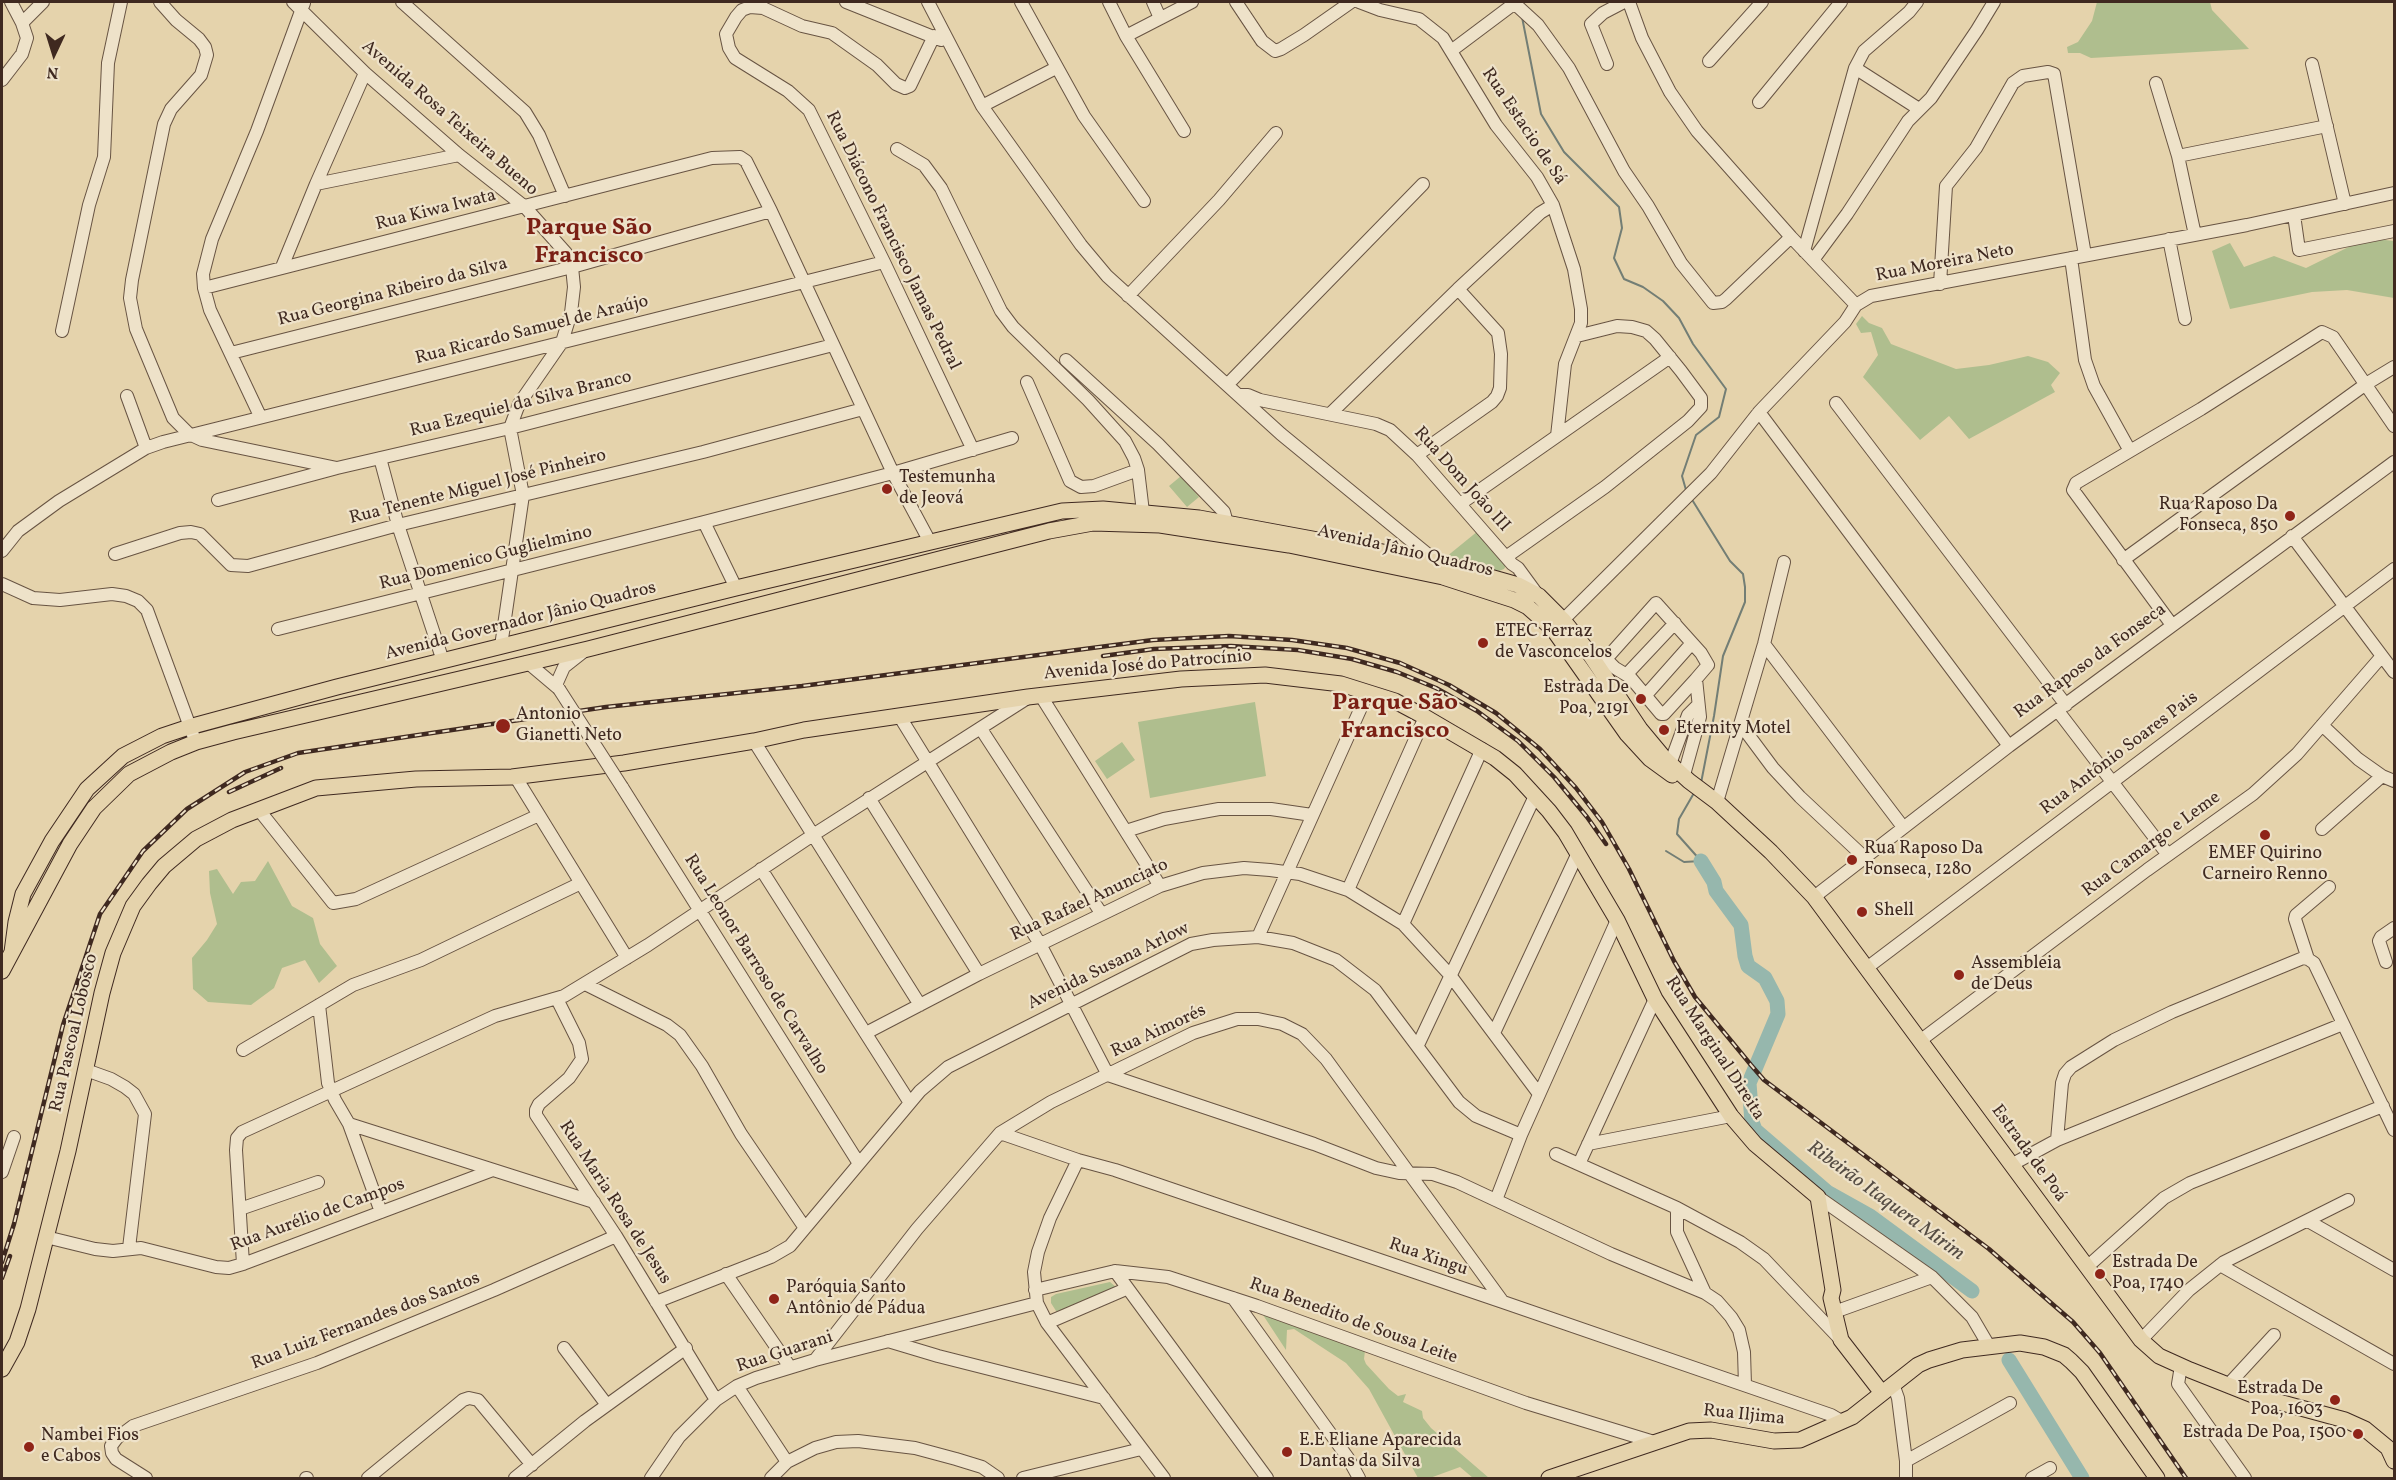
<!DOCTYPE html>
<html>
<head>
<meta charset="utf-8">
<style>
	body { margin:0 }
	#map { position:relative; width:2396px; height:1480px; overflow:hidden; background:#e5d3ac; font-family:Vollkorn,serif }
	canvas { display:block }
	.frame { position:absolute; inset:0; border:3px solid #3f2920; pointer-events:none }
	.north { position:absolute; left:24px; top:24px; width:60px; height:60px; -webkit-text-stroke:4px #eee2c9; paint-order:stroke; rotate:184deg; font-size:16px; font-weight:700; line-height:24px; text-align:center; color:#3f2920 }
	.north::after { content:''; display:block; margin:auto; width:21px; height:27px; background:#3f2920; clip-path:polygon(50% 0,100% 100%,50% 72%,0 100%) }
</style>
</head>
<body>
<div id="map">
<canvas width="2396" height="1480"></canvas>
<div class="frame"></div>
<div class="north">N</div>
</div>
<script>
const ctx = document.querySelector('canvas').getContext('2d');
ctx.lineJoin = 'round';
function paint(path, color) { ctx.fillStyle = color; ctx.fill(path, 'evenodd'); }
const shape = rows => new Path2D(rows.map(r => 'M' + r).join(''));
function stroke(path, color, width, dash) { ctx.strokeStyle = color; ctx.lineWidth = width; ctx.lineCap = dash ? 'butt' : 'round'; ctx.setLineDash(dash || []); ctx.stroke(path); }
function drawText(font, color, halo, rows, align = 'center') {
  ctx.font = font + ' Vollkorn,serif'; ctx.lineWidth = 4.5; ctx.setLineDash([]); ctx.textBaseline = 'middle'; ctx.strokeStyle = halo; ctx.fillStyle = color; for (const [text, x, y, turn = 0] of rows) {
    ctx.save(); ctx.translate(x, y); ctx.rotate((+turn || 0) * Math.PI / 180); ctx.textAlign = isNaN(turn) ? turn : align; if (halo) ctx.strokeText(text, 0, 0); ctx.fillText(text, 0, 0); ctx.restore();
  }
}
paint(shape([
	[2097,2,2210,2,2212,10,2249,49,2091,58,2080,53,2068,53,2067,47,2078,42,2092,21],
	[2367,238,2394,241,2394,298,2347,290,2312,292,2230,309,2212,251,2230,243,2244,267,2274,256,2306,268],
	[1862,316,1869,323,1882,328,1891,344,1956,369,1989,365,2028,356,2048,362,2060,373,2051,385,2055,392,1969,439,1949,416,1920,440,1863,377,1878,355,1871,332,1861,333,1856,324],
	[1181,476,1199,497,1187,507,1169,486],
	[1478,531,1507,564,1504,569,1499,571,1446,557],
	[1255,702,1266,776,1150,798,1138,722],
	[1122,742,1135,760,1107,779,1095,761],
	[268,861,292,906,313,918,320,944,337,966,319,983,305,960,282,968,274,988,251,1005,208,1002,193,989,192,958,207,940,217,924,210,893,209,871,217,869,233,894,241,882,255,881],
	[1110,1282,1116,1287,1058,1314,1051,1303,1051,1297,1056,1294],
	[1263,1315,1365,1351,1364,1359,1366,1364,1389,1389,1398,1396,1406,1394,1403,1402,1422,1411,1423,1418,1431,1428,1489,1478,1473,1478,1460,1467,1430,1478,1418,1478,1369,1389,1346,1363,1294,1329,1287,1330,1286,1350]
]), '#afbe8e');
stroke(shape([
	[1522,17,1541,114,1564,152,1619,207,1622,228,1614,258,1624,279,1643,287,1663,301,1679,318,1693,344,1726,389,1719,417,1696,435,1682,476,1686,490],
	[1691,498,1730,561,1743,574,1745,587,1745,602,1723,656,1714,716,1701,783],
	[1666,851,1684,862,1701,861,1677,834,1679,819,1694,793]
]), '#737e75', 2);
stroke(shape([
	[1701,861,1714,882,1716,891,1741,925,1745,956,1748,966,1765,978,1777,1001,1778,1014,1749,1083,1752,1122,1755,1130,1827,1192,1870,1216,1972,1291],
	[2009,1360,2082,1478]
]), '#96b7ad', 15);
const minor = shape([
	[160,2,176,20,199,39,205,47,207,55,201,75,171,109,164,124,132,280,130,298,136,329,173,418,189,434,202,440,337,468],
	[293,2,365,73,459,155,525,207,566,253,572,267,574,287,571,313,562,342,519,404,510,428,523,495,501,646],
	[402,2,525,112,539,135,565,196],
	[846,2,941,40],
	[928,2,982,106,1081,245,1107,276,1281,434,1437,562],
	[1021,2,1084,116,1144,201],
	[1109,2,1126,36,1184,131],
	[1153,2,1160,18],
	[1236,2,1262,41,1275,51,1281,49,1304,35,1351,2],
	[1359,2,1380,10,1419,19,1443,38,1496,125,1537,177,1553,205,1574,269,1581,309,1581,323,1565,364,1557,436],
	[1513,2,1538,25,1569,68,1624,171,1648,206,1681,263,1713,303,1722,302,1726,299,1791,237],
	[1629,2,1642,38,1670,92,1697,131,1791,237,1856,305],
	[22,23,43,2],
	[934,36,910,86,905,88,896,84,877,65,832,33,802,26,763,8,750,7,742,10,736,17,726,34,729,48,735,58,788,91,809,110,884,262,973,450],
	[1126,36,1192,2],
	[1451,51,1515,3],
	[1709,61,1762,2],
	[1607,64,1591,24,1603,13,1624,2],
	[2312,64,2345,204],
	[1855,68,1919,109],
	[2,80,22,54,27,38,22,23,11,2],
	[2156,83,2178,156,2195,235],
	[1759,102,1841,2],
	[982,106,1056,68],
	[897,149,924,165,941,188,1001,311,1013,327,1088,400,1125,441,1134,458,1138,470,1143,512],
	[2178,156,2327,126],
	[316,184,459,155],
	[2294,215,2299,250,2394,231],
	[2169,239,2185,319],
	[1804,251,1855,68,1864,51,1909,12,1917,2],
	[2071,258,2085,360,2094,386,2130,451],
	[1813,260,1847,214,1908,121,1931,98,1977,30,1994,2],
	[282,267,316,184,365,73],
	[1940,284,1946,186,1976,148,2013,83,2023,76,2048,72,2054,74,2085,255],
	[204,288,712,158,740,157,746,161,771,211,893,473,930,542],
	[1128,296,1219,200,1276,133],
	[62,331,89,205,104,157,108,63,121,2],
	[231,353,572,267,771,211],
	[1066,360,1158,444,1224,512,1227,523],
	[1027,382,1070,481,1081,487,1094,486,1138,470],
	[1228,384,1423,184],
	[1239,395,1248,395,1260,400,1376,424,1390,430,1417,455,1512,564,1518,568,1537,594],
	[127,396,146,448],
	[1836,403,2066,705],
	[1759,412,2009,746],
	[1330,414,1458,289,1540,213,1553,205],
	[260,416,210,310,204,288,203,274,212,239,257,131,304,3],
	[1417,455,1492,402,1497,396,1500,388,1501,354,1498,333,1458,289],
	[380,458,398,525,443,661],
	[218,500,337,468,510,428,833,345],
	[1460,504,1670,357],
	[704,522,736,588],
	[2292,536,2394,672],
	[2,551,18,531,59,501,146,448,163,442,884,262],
	[115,554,180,533,191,532,200,534,231,565,248,566,398,525,703,452,863,409],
	[1506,557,1605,487,1688,421,1701,407,1701,398,1681,371,1655,339,1646,331,1632,327,1617,326,1577,336],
	[2123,560,2366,384,2394,367],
	[2,584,33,598,60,600,112,594,126,596,138,601,147,610,193,735],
	[1563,620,1711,473,1759,412,1845,322,1856,305,1871,296,2247,225,2394,193],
	[2172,625,2073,490,2076,483,2201,409,2322,332,2333,337,2394,426],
	[278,629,704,522,893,473,1012,438],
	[1764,644,1903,827],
	[527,662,559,689],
	[1627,674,1675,623],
	[556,685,564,667,583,652],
	[1041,696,1160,886],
	[1645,696,1692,643],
	[2058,711,2168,855],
	[900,717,1040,944,1108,1075],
	[1741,725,1773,768,1800,797,1864,857],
	[2322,725,2358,759,2382,776],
	[981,729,1101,913],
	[754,741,920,1005],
	[1670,764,1688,715,1698,705],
	[1684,775,1700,717,1696,679,1708,665,1701,653,1656,603,1606,659,1615,668,1630,677,1661,714,1664,714,1696,679],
	[515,776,627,958],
	[622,787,858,1162],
	[869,798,979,974],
	[1717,802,1764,644,1784,562],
	[259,810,333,903,356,899,539,815],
	[2322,829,2382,776,2394,781],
	[1126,831,1164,819,1219,809,1271,809,1312,815],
	[761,869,910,1103],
	[1348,890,1425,717],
	[1814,897,2009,746,2394,462],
	[1403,924,1482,749],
	[1258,937,1368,692],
	[2308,959,2295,919,2296,915,2329,887],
	[2386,962,2379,941,2381,937,2394,928],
	[1868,967,2394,569],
	[585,984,667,1025,680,1035,702,1066,741,1134,805,1228],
	[557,999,579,1043,582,1059,569,1078,539,1104,536,1110,536,1115,616,1236,716,1400],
	[319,1005,328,1083,335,1100,349,1124,594,1202],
	[866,1033,979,974,1160,886,1203,873,1244,868,1270,870,1300,874,1348,890,1403,924,1450,975,1539,1094],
	[1494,1033,1577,855],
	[1921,1040,2147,870,2253,794,2297,754,2382,656],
	[1418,1045,1535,796],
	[243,1050,353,985,421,960,581,883],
	[86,1070,111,1079,125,1087,134,1094,145,1114,129,1248],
	[1108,1075,1314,1144,1376,1168,1399,1173,1433,1174,1457,1182,1611,1254,1705,1293,1717,1301,1731,1317,1739,1330,1744,1352,1745,1385],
	[349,1124,381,1212],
	[1000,1133,1078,1160,1115,1170,1503,1302,1831,1415,1843,1422],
	[2057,1140,2062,1083,2065,1074,2071,1067,2114,1040,2172,1012,2303,958,2308,959,2314,963,2394,1130],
	[1588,1144,1731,1116],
	[1556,1154,1677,1208,1740,1242,1764,1259,1840,1339],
	[1078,1160,1050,1218,1038,1252,1034,1272,1037,1303,1047,1323,1164,1478],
	[1579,1164,1655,999],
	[2011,1165,2057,1140,2343,1024],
	[2,1172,14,1137],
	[1818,1197,1932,1277,1972,1317,1989,1346],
	[1496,1200,1521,1135,1617,920],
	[1677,1208,1677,1232,1705,1293],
	[240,1209,318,1182],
	[2308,1221,2394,1270],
	[46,1237,95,1249,113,1251,141,1248,216,1267,229,1268,243,1264,493,1170],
	[243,1264,236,1150,237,1138,242,1132,495,1016,564,996,648,945,813,835,1026,699],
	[2220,1265,2394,1364],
	[2087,1267,2164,1198,2190,1183,2383,1106],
	[1115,1271,1267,1478],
	[726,1274,790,1367],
	[1035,1290,1115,1271,1168,1277,1257,1306,1526,1403,1654,1442],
	[1233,1298,1348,1458,1359,1478],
	[656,1302,771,1257,790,1246,920,1091,948,1067,1191,944,1213,940,1258,937,1293,943,1336,960,1375,990,1459,1102,1476,1116,1521,1135],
	[1840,1310,1932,1277],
	[1047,1323,1126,1289],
	[2141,1340,2189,1290,2224,1262,2348,1200],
	[888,1341,938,1356,1104,1398],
	[564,1348,607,1405],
	[815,1360,917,1229,1000,1133,1051,1102,1193,1033,1237,1019,1258,1019,1282,1024,1302,1034,1326,1059,1503,1302],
	[2181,1366,2178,1384,2245,1478],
	[1893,1384,1898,1398,1906,1461,1906,1478],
	[2228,1385,2274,1335],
	[737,1386,787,1462],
	[1906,1461,2010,1403],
	[146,1478,116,1459,112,1453,111,1446,117,1438,133,1426,317,1363,494,1290,616,1236],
	[306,1478,307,1478],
	[368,1478,463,1400,469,1398,478,1400,532,1465],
	[515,1478,585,1421,686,1348],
	[651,1478,679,1437,716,1400,737,1386,756,1378,815,1360,1037,1303],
	[771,1478,787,1462,815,1448,836,1442,858,1441,915,1448,956,1459,982,1467,998,1478],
	[1023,1478,1141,1449],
	[2032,1478,2050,1468]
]);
const major = shape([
	[12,952,16,922,23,894,52,841,87,789,123,756,162,736,189,727,337,687,736,588,1062,511,1103,509,1199,518,1437,562,1518,585,1539,596,1563,620,1587,650,1640,729,1665,759,1689,781,1717,802,1771,852,1814,897,2141,1340,2159,1356,2190,1370,2253,1395,2345,1420,2365,1429,2388,1448,2394,1461],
	[2,971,70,844,94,808,129,774,171,752,196,742,233,732,588,649,1049,531,1093,523,1160,525,1289,545,1443,577,1514,600,1528,607,1553,629,1627,734,1650,759,1672,775],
	[2,1369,17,1342,28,1309,68,1151,102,993,113,953,133,906,149,884,164,866,196,839,232,820,316,788,416,779,512,777,624,763,754,741,804,730,1028,697,1181,679,1265,675,1341,684,1395,701,1425,717,1495,758,1515,774,1549,811,1565,832,1617,920,1655,999,1731,1116,1755,1144,1818,1197,1833,1290,1831,1298,1841,1340,1882,1393],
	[1549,1478,1689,1431,1711,1430,1774,1441,1800,1440,1852,1417,1918,1365,1929,1360,1962,1350,2020,1343,2044,1347,2064,1355,2071,1361,2082,1372,2157,1478]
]);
stroke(minor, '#685443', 14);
stroke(major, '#3f2920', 17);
stroke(minor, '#eee2c9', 12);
stroke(major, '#e5d3ac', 15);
const rail = shape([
	[1103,656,1154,649,1231,646,1298,650,1352,659,1397,672,1436,688,1477,711,1518,741,1554,777,1587,817,1606,844],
	[229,792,281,768],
	[2,1262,14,1224,63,1025,100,914,143,851,187,809,245,772,298,753,606,707,802,686,1153,640,1229,636,1292,640,1347,648,1400,663,1449,685,1496,713,1540,749,1576,788,1602,822,1629,869,1674,961,1695,997,1751,1065,1764,1080,1989,1249,2073,1322,2100,1353,2186,1478],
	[2,1278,10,1256]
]);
stroke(rail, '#3f2920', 4.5);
stroke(rail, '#eee2c9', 2, [7]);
const minorBridge = shape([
	[559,689,622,787]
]);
stroke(minorBridge, '#685443', 14, []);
stroke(minorBridge, '#eee2c9', 12);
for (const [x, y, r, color] of [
	[887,489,6,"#8f2418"],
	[2290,516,6,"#8f2418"],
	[1483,643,6,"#8f2418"],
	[1641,699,6,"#8f2418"],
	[503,726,8,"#8f2418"],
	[1664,730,6,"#8f2418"],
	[2265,835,6,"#8f2418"],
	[1852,860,6,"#8f2418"],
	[1862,912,6,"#8f2418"],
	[1959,975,6,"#8f2418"],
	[2100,1274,6,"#8f2418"],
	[774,1299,6,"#8f2418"],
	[2335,1400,6,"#8f2418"],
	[2358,1434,6,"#8f2418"],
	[29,1447,6,"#8f2418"],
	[1287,1452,6,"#8f2418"]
]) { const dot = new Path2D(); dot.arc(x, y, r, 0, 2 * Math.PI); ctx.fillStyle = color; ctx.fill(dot); stroke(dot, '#eee2c9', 2); }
drawText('18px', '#3f2920', '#eee2c9', [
	["Avenida Rosa Teixeira Bueno",449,119,41],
	["Rua Estacio de Sá",1523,127,56],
	["Rua Kiwa Iwata",436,211,-14],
	["Rua Diácono Francisco Jamas Pedral",892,241,64],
	["Rua Moreira Neto",1945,264,-11],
	["Rua Georgina Ribeiro da Silva",393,293,-14],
	["Rua Ricardo Samuel de Araújo",532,331,-14],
	["Rua Ezequiel da Silva Branco",521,405,-14],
	["Rua Dom João III",1461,480,48],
	["Rua Tenente Miguel José Pinheiro",478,488,-14],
	["Avenida Jânio Quadros",1405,552,13],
	["Rua Domenico Guglielmino",486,559,-14],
	["Avenida Governador Jânio Quadros",521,622,-14],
	["Rua Raposo da Fonseca",2091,662,-36],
	["Avenida José do Patrocínio",1148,666,-5],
	["Rua Antônio Soares Pais",2120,754,-37],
	["Rua Camargo e Leme",2152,845,-36],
	["Rua Rafael Anunciato",1090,901,-25],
	["Rua Leonor Barroso de Carvalho",755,965,58],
	["Avenida Susana Arlow",1109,967,-26],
	["Rua Aimorés",1159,1032,-25],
	["Rua Pascoal Lobosco",75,1033,-77],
	["Rua Marginal Direita",1714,1049,57],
	["Estrada de Poá",2028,1154,54],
	["Rua Maria Rosa de Jesus",614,1203,57],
	["Rua Aurélio de Campos",318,1216,-20],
	["Rua Xingu",1428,1258,19],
	["Rua Luiz Fernandes dos Santos",366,1322,-21],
	["Rua Benedito de Sousa Leite",1353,1322,20],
	["Rua Guarani",785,1353,-18],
	["Rua Iljima",1744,1416,6]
]);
drawText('18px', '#3f2920', '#eee2c9', [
	["Testemunha",899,479],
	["de Jeová",899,500],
	["Rua Raposo Da",2278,506,"right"],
	["Fonseca, 850",2278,527,"right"],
	["ETEC Ferraz",1495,633],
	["de Vasconcelos",1495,654],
	["Estrada De",1629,689,"right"],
	["Poa, 2191",1629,710,"right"],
	["Antonio",516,716],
	["Gianetti Neto",516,737],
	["Eternity Motel",1676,730],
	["Rua Raposo Da",1864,850],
	["Fonseca, 1280",1864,871],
	["EMEF Quirino",2265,855,"center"],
	["Carneiro Renno",2265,876,"center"],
	["Shell",1874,912],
	["Assembleia",1971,965],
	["de Deus",1971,986],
	["Estrada De",2112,1264],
	["Poa, 1740",2112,1285],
	["Paróquia Santo",786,1289],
	["Antônio de Pádua",786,1310],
	["Estrada De",2323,1390,"right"],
	["Poa, 1603",2323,1411,"right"],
	["Estrada De Poa, 1500",2346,1434,"right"],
	["Nambei Fios",41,1437],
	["e Cabos",41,1458],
	["E.E Eliane Aparecida",1299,1442],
	["Dantas da Silva",1299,1463]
], 'left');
drawText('italic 20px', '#554c43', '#eee2c9', [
	["Ribeirão Itaquera Mirim",1885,1202,36]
]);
drawText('bold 24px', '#7a1f14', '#eee2c9', [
	["Parque São",589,230],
	["Francisco",589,258],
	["Parque São",1395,705],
	["Francisco",1395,733]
]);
</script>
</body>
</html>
